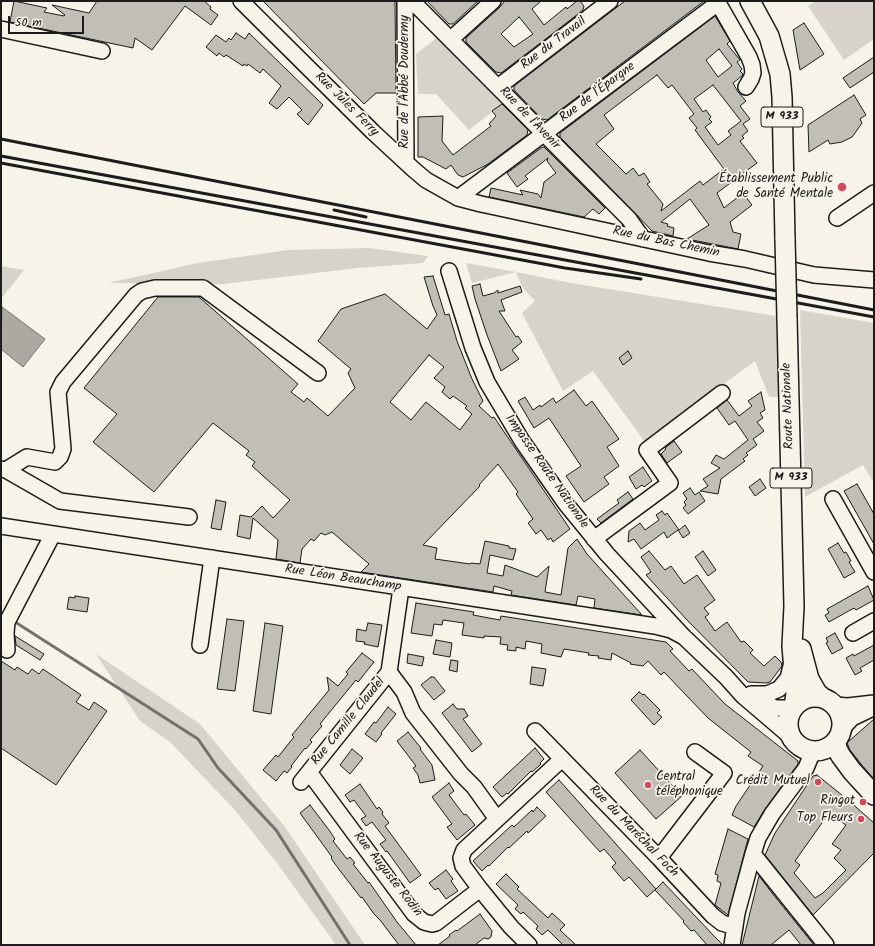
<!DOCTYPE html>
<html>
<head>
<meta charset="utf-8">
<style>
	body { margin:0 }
	#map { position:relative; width:875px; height:946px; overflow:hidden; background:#f7f3e8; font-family:Kalam,sans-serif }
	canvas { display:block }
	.frame { position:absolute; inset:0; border:2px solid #1c1c1c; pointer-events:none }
	.scale { position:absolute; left:8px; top:16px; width:76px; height:18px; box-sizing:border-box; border:2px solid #1c1c1c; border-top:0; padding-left:5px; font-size:12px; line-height:14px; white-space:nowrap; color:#1c1c1c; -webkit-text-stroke:3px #f7f3e8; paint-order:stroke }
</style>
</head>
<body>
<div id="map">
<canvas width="875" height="946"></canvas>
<div class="frame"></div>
<div class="scale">50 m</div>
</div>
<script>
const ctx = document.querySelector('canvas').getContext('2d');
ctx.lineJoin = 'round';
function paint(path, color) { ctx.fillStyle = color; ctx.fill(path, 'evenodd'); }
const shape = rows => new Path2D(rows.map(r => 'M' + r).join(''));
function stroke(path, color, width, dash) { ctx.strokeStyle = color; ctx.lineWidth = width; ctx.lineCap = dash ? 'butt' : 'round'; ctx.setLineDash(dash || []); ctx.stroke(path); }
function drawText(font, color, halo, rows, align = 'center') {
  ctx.font = font + ' Kalam,sans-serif'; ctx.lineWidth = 3.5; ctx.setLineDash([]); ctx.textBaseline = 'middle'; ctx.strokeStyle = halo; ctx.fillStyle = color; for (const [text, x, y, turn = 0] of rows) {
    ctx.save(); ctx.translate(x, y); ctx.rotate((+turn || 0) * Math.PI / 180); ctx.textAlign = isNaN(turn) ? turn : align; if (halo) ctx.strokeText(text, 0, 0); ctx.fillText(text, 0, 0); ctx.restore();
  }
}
paint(shape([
	[816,1,874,1,874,39,844,60,808,6],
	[438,37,502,104,469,130,436,94,418,94,416,54],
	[369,248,428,256,423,263,358,268,224,284,108,283,198,263,288,250],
	[466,263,516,272,571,283,776,316,779,397,769,397,755,361,645,442,593,371,563,391,522,313,535,301,522,287,516,272,472,283],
	[1,266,24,270,1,299],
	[800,310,874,323,874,483,863,465,805,497],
	[96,654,200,724,285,827,365,945,336,945,277,863,234,809,170,742,140,721]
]), '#d7d3cb');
const water = shape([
	[2,307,45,339,23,367,1,349,2,307]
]);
paint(water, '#aca9a2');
stroke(water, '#72716c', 1);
stroke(shape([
	[12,620,198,739,218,768,276,830,350,945]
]), '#72716c', 3);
const building = shape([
	[14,1,47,8,44,12,64,16,65,15,52,5,89,13,97,1,204,1,211,7,210,9,218,15,211,25,185,6,152,50,135,38,133,48,10,22,14,1],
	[263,1,395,1,396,93,376,93,364,104,263,1],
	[427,1,478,1,453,24,449,24,427,1],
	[505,1,541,1,532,9,544,25,566,7,567,9,577,1,580,1,584,6,583,10,547,38,501,73,496,72,466,42,466,38,499,8,505,1],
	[519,17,533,34,514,47,501,34,519,17],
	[625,1,704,1,547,120,542,119,514,90,514,86,625,1],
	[715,16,730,41,727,44,740,60,737,62,742,69,740,71,743,74,742,76,733,83,738,92,746,101,740,106,750,119,743,124,748,131,742,136,744,138,740,141,757,163,717,193,724,208,743,193,752,205,730,222,733,232,741,234,738,249,687,239,709,225,690,199,661,222,668,224,667,226,674,228,673,236,652,231,635,213,560,137,560,133,715,16],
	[719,49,732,66,718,77,706,60,719,49],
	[657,75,668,88,672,85,694,114,689,118,697,128,695,130,724,169,703,185,700,181,661,211,663,204,647,184,650,182,644,173,639,176,633,168,626,174,596,144,614,129,604,115,657,75],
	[713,85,741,121,728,131,731,135,718,145,705,127,712,122,709,119,711,117,706,110,703,112,694,99,713,85],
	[804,23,824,54,800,70,793,30,804,23],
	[236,33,245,39,249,33,323,105,308,125,297,114,302,110,289,97,277,109,269,103,281,86,263,69,260,73,248,64,247,66,244,64,243,66,226,55,224,57,219,53,217,56,206,47,216,35,226,42,229,38,231,40,236,33],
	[874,57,874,72,850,88,843,78,874,57],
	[854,95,866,115,860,119,862,123,855,133,852,137,842,142,830,144,828,140,809,152,808,125,854,95],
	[502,104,528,130,527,135,488,164,463,177,458,175,451,165,446,169,423,157,418,157,418,117,443,116,442,141,453,155,491,126,489,124,496,116,492,111,502,104],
	[544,147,605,208,599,214,593,209,584,217,489,197,491,188,523,195,520,190,538,194,541,198,544,182,556,173,547,161,548,158,525,176,528,179,517,187,507,173,541,148,544,147],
	[433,276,445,315,449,314,457,341,472,379,483,401,479,406,492,418,494,417,570,529,553,542,551,538,548,540,541,530,536,534,528,523,533,519,516,494,518,492,498,464,479,485,480,486,423,545,437,548,435,559,470,564,471,563,480,564,485,541,509,546,509,548,516,549,513,560,490,555,487,573,503,576,505,565,537,577,549,566,545,592,561,595,568,548,577,539,587,554,642,615,594,608,595,599,578,596,576,605,511,595,512,591,494,586,493,592,361,572,369,564,332,532,325,535,321,533,314,541,311,539,302,549,300,563,276,559,278,540,253,518,250,539,237,536,240,515,251,517,262,506,273,518,290,500,252,466,255,462,246,455,249,451,213,423,154,492,93,442,117,414,84,388,158,297,199,297,298,384,291,392,304,402,307,398,328,416,355,388,348,373,351,369,318,341,341,309,385,294,427,329,437,315,433,306,424,277,433,276],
	[429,355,444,367,434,378,445,387,442,392,450,399,453,396,467,406,465,408,472,414,460,430,426,402,411,420,390,402,429,355],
	[480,284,483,296,494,293,498,290,498,293,520,286,522,292,501,300,505,311,499,311,516,337,518,336,522,342,512,350,519,359,501,371,487,335,475,299,472,286,480,284],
	[628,351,632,358,623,365,619,358,628,351],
	[574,390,586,406,592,401,619,439,607,447,619,466,604,477,609,484,584,502,566,476,581,466,549,418,534,428,518,401,525,397,533,410,540,405,541,407,553,398,556,403,574,390],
	[761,392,765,410,760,413,763,418,757,422,764,431,753,439,757,445,746,453,748,455,743,459,745,461,721,479,718,494,700,491,708,486,703,479,720,468,711,463,716,455,724,459,748,440,735,421,729,425,717,408,727,400,739,416,752,406,748,401,761,392],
	[674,441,682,452,667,463,661,454,666,449,665,448,674,441],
	[643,467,652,481,644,487,642,485,636,489,629,477,643,467],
	[760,479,766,488,755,496,749,487,760,479],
	[857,484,874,514,874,544,844,491,857,484],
	[690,488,695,495,699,492,705,501,688,514,683,508,686,505,684,502,687,499,683,493,690,488],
	[628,492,633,499,601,523,597,519,619,503,617,500,628,492],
	[216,500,226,502,221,530,211,528,216,500],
	[662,511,665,515,667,513,679,530,685,525,690,533,683,538,678,530,667,538,664,532,641,549,634,539,628,542,629,531,640,523,645,530,659,520,656,515,662,511],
	[838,543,844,553,846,552,851,561,849,562,855,572,844,578,828,549,838,543],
	[649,551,665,570,671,566,684,584,697,575,715,600,704,608,709,614,705,617,715,631,727,622,741,642,744,641,753,650,750,653,764,666,775,656,781,662,782,666,770,682,766,683,748,682,687,620,646,575,651,572,641,557,649,551],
	[703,551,716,570,708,576,695,557,703,551],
	[868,586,874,600,856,610,854,608,829,622,825,615,829,613,827,609,868,586],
	[75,596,89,598,87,612,67,609,69,597,75,598,75,596],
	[416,603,474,612,473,615,500,620,501,616,666,642,673,649,670,651,689,671,692,669,725,704,798,761,798,764,765,809,754,827,732,815,736,806,763,766,748,756,751,752,708,718,664,672,661,675,648,661,643,666,630,664,631,663,612,653,611,660,598,658,599,656,588,655,589,653,564,649,561,657,541,653,542,644,526,641,525,649,516,647,516,651,507,650,508,645,500,644,501,637,484,636,484,638,462,635,464,623,443,620,442,625,434,624,432,636,411,633,416,603],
	[227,619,244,621,235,691,217,689,227,619],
	[265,623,283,626,271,714,253,711,265,623],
	[368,623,382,625,378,647,364,644,365,642,356,641,357,629,366,631,368,623],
	[835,633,843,648,832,654,826,643,828,642,826,638,835,633],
	[15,636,44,654,40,660,16,645,15,636],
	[436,640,452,643,450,657,433,654,436,640],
	[874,645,874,660,860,668,862,671,855,675,846,658,853,654,854,656,874,645],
	[362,653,374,662,358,682,356,680,320,724,322,726,310,740,312,742,306,749,305,748,291,766,292,767,287,773,284,771,276,781,263,770,276,755,278,757,294,737,292,735,329,690,327,677,338,686,348,674,346,672,362,653],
	[408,654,424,657,422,666,407,663,408,654],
	[451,660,458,661,457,672,449,670,451,660],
	[1,661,15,670,17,667,28,674,32,669,39,674,43,669,81,695,76,702,89,710,94,702,107,711,56,785,1,748,1,661],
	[532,667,546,669,543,686,530,684,532,667],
	[431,677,434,677,445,691,434,700,421,685,431,677],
	[639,692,643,695,644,694,660,710,657,713,662,717,654,725,631,700,639,692],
	[453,704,457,709,464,709,468,716,463,719,482,744,472,752,442,713,453,704],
	[388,707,396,714,381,733,382,734,376,742,365,734,374,722,376,723,388,707],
	[874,719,874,779,861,764,850,750,847,743,874,719],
	[408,732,421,748,420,749,432,765,435,780,420,783,418,775,413,768,416,766,397,741,408,732],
	[535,748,544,759,540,763,541,764,532,772,531,771,508,794,507,793,502,797,493,787,535,748],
	[352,749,363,758,350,774,340,765,352,749],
	[640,750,682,796,656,819,615,773,640,750],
	[817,775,848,800,874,823,874,853,813,915,765,855,775,833,813,776,817,775],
	[829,813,846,825,832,844,841,850,834,858,846,870,823,893,815,898,794,873,800,865,795,861,829,813],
	[559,780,656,889,647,897,629,877,624,881,612,867,616,863,604,849,600,852,546,792,559,780],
	[449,783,454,791,449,795,464,815,466,814,475,825,457,840,447,827,452,824,432,797,449,783],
	[360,784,377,809,379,807,383,812,382,814,389,823,385,826,421,875,410,883,387,851,386,852,380,844,386,840,372,822,366,826,361,819,366,816,354,800,350,802,345,795,360,784],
	[310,805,329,830,335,839,333,841,347,859,350,857,355,863,353,864,368,883,369,882,397,922,416,945,399,945,380,920,374,914,362,897,361,898,335,864,331,858,332,857,300,813,310,805],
	[537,807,546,816,528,833,527,831,509,848,508,847,489,866,488,865,482,871,473,861,512,825,514,827,532,810,533,812,537,807],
	[728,829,748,839,728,915,715,905,721,883,717,881,718,875,715,874,728,829],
	[446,870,453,879,451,881,458,891,446,899,438,888,435,890,429,883,446,870],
	[506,874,519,887,517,889,548,918,552,913,565,925,560,930,576,945,563,945,548,930,542,935,536,929,538,926,523,912,521,914,515,909,518,905,496,884,506,874],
	[759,876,772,893,814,945,801,945,789,930,771,945,742,945,759,876],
	[663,882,714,936,723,945,707,945,694,930,691,931,683,922,684,921,655,890,663,882],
	[480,914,492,931,491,937,488,939,484,938,475,945,438,945,450,936,449,935,456,930,457,931,480,914]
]);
paint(building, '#c0beb5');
stroke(building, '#1c1c1c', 1);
const minor = shape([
	[241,1,373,132,413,169,426,180,458,198,481,204,709,253,745,259,814,275,874,280],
	[405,1,406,162],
	[412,1,629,219,643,239],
	[717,1,749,57,752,65,753,73,751,79,746,87],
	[1,29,102,51],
	[451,39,493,1],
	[498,87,610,1],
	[458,198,718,3],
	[837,218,874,193],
	[449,271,473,348,487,382,522,441,566,504,607,554,684,637,726,677,743,696,791,737],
	[1,469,6,470,60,501,189,517],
	[6,470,27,457,55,462,60,457,63,449,58,392,63,382,136,295,142,291,155,288,203,288,318,373],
	[833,499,874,572],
	[1,526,655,626,671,630,684,637],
	[594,539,670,483,647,450,722,393],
	[853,633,874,621],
	[200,645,212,558],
	[7,650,6,633,7,622,53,534],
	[389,672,404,692,413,713,461,774,474,787,497,819],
	[751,694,767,694,779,689,788,678,792,662],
	[757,698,775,708,793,708],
	[834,705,848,706,874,703],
	[842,729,852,718,873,708],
	[535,731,659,858,713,916,722,923,735,927],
	[309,772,414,914,424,922,432,924,436,923,480,889],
	[301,782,389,672,401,588],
	[753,854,826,945],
	[659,858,724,773,695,752],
	[529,945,511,927,480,889,463,866,461,858,464,850,562,759],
	[732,945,737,913,753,854,758,838,772,814,806,768,813,751]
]);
const major = shape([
	[750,1,769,36,780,74,782,97,785,239],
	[787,318,794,606,792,646,796,694,794,706],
	[801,649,809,679,817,693,823,698],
	'788 724a27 27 0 1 1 54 0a27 27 0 1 1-54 0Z',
	[836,741,837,749,841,756,852,771,874,795]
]);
stroke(minor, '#1c1c1c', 18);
stroke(major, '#1c1c1c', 22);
stroke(minor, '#f7f3e8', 15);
stroke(major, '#f7f3e8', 19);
stroke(shape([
	[1,139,874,310],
	[1,156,874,317],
	[1,163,565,268,641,279],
	[334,210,366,217]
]), '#1c1c1c', 3);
const majorBridge = shape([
	[785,239,787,318]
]);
stroke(majorBridge, '#1c1c1c', 22, []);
stroke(majorBridge, '#f7f3e8', 19);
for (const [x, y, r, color] of [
	[842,187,5,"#d1495b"],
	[818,782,4,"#d1495b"],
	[648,785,4,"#d1495b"],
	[863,802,4,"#d1495b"],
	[861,819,4,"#d1495b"]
]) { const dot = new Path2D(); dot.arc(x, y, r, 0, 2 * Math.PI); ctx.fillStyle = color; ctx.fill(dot); stroke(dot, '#f7f3e8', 1.5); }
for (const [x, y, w] of [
	[782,117,42],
	[791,478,42]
]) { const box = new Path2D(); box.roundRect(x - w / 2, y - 10, w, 20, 3); ctx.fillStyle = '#f7f3e8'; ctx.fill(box); stroke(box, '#1c1c1c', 1); }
drawText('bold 12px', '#1c1c1c', null, [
	["M 933",782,117],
	["M 933",791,478]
]);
drawText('13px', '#1c1c1c', '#f7f3e8', [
	["Rue du Travail",554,44,-37],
	["Rue de l'Abbé Doudermy",406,82,-90],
	["Rue de l'Épargne",598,93,-37],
	["Rue Jules Ferry",346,105,45],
	["Rue de l'Avenir",529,119,46],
	["Rue du Bas Chemin",666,243,12],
	["Route Nationale",789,406,-92],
	["Impasse Route Nationale",546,472,55],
	["Rue Léon Beauchamp",343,579,9],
	["Rue Camille Claudel",349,722,-51],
	["Rue du Maréchal Foch",633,832,46],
	["Rue Auguste Rodin",387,875,52]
]);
drawText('13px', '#1c1c1c', '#f7f3e8', [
	["Établissement Public",833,180],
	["de Santé Mentale",833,195],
	["Central",656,778,"left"],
	["téléphonique",656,793,"left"],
	["Crédit Mutuel",810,782],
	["Ringot",855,802],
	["Top Fleurs",853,819]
], 'right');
</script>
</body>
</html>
